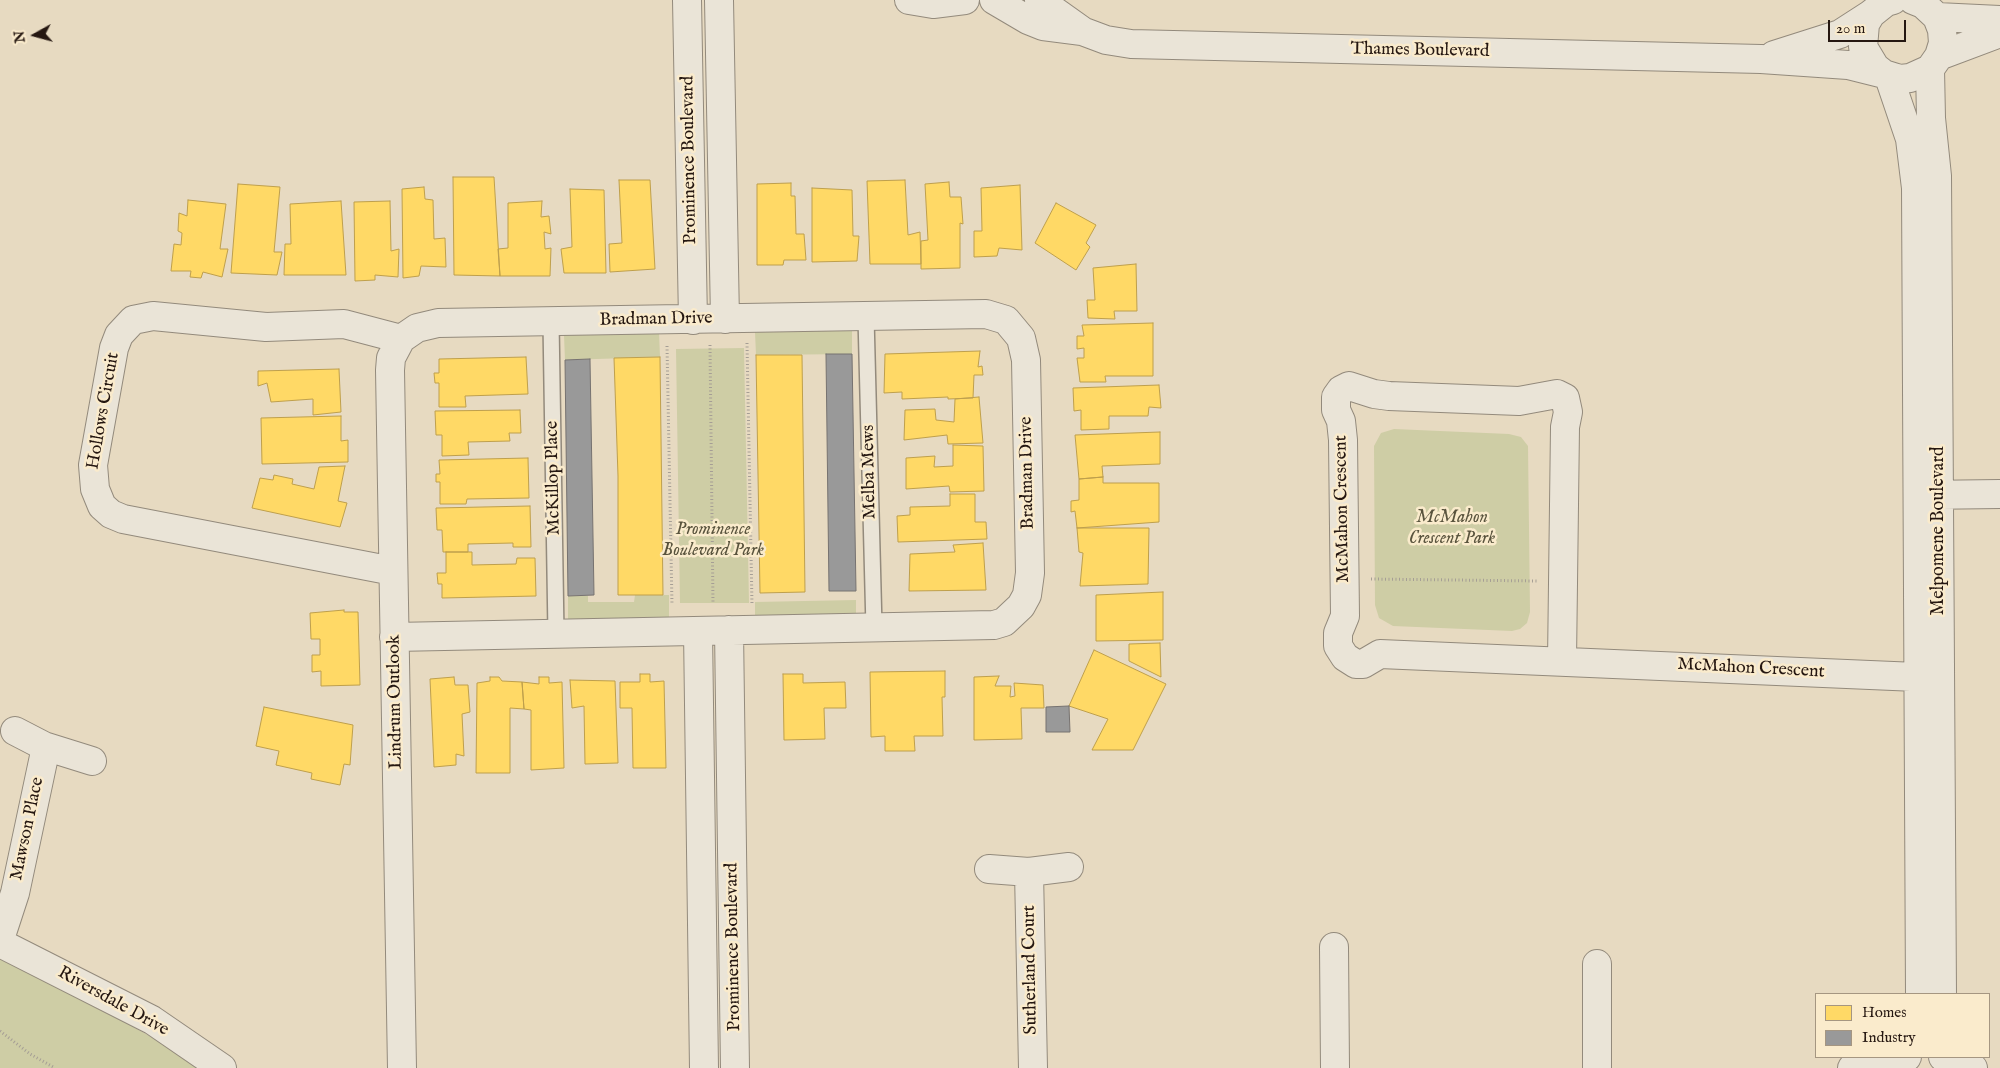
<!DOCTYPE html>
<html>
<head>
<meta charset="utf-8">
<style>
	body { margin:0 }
	#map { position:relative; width:2000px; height:1068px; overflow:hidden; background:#e7dac1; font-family:"IM FELL English",serif }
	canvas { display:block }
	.legend { position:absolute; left:1815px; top:993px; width:175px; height:65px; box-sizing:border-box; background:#faebcc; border:1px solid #a59681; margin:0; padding:6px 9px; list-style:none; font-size:15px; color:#251711 }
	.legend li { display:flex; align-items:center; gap:10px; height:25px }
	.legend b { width:25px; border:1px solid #a59681 }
	.north { position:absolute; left:10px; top:10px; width:50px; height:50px; -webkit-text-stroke:4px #faebcc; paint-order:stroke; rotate:263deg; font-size:14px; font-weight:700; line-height:20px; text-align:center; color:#251711 }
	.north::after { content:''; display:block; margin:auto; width:18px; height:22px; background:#251711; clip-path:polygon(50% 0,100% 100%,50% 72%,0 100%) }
	.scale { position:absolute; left:1828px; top:20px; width:78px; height:22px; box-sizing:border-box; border:2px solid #251711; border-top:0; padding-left:6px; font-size:15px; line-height:18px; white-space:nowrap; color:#251711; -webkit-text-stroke:4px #faebcc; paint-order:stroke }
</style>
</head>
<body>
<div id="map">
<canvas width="2000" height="1068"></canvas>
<ul class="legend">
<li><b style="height:14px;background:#ffd966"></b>Homes</li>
<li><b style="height:14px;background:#999"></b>Industry</li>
</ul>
<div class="north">N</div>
<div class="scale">20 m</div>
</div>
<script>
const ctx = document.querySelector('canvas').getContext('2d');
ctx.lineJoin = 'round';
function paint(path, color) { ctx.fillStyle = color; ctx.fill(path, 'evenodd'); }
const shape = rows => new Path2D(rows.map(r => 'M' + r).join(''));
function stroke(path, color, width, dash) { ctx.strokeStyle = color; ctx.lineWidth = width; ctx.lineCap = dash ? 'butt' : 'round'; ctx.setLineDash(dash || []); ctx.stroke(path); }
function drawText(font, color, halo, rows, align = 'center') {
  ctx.font = font + ' "IM FELL English",serif'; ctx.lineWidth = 5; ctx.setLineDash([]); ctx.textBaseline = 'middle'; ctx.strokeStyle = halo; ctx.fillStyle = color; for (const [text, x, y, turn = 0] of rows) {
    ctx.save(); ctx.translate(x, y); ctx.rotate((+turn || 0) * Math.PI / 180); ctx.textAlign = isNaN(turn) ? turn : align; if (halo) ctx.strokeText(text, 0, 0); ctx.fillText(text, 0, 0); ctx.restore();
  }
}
paint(shape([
	[852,329,852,354,756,355,755,332],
	[659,332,660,357,565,360,564,335],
	[744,348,749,603,680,603,676,349],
	[1394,429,1509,434,1521,437,1528,446,1530,612,1527,623,1520,629,1512,631,1393,626,1379,618,1375,605,1374,446,1381,433],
	[635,595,669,595,669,618,568,620,568,596,588,596,588,602,634,602],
	[856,600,856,615,755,617,755,602],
	[0,959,121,1020,160,1042,197,1068,0,1068]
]), '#cecda5');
const homes = shape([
	[453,177,494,177,500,276,454,275,453,177],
	[619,180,650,180,655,269,610,272,609,244,622,243,619,180],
	[905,180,908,235,920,232,921,264,870,264,867,181,905,180],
	[949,182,950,197,961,197,963,224,960,223,960,268,921,269,921,241,928,240,925,184,949,182],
	[791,183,791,196,795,196,796,234,804,234,806,260,784,260,783,265,757,265,757,184,791,183],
	[238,184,280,187,274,252,282,252,277,275,231,273,238,184],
	[1020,185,1022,250,999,248,997,256,974,257,974,231,982,231,981,188,1020,185],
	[424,187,425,199,433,200,434,239,445,238,446,267,421,266,419,276,403,278,402,189,424,187],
	[812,188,852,190,853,236,859,236,857,261,812,262,812,188],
	[570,189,604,190,606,273,564,273,561,249,572,247,570,189],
	[188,200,226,204,220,249,228,249,222,277,203,272,201,278,190,277,191,271,171,271,174,244,181,245,182,233,178,231,179,213,187,216,188,200],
	[341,201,346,275,284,275,285,244,291,244,290,204,341,201],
	[390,201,391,251,399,249,398,277,375,275,375,280,355,281,354,202,390,201],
	[542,201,541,217,549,216,551,234,544,232,545,249,551,248,550,276,500,276,498,249,508,248,508,203,542,201],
	[1056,203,1096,225,1086,243,1090,247,1076,270,1035,243,1056,203],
	[1136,264,1137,311,1114,311,1115,319,1088,318,1087,300,1095,300,1093,268,1136,264],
	[1153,323,1153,376,1105,376,1106,382,1080,382,1077,358,1084,358,1084,348,1077,349,1077,336,1084,336,1082,325,1153,323],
	[980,351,978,367,982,366,983,375,974,375,973,398,948,399,948,397,902,399,902,392,884,393,885,354,980,351],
	[756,355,802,355,805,592,760,593,756,355],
	[526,357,528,394,465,396,466,407,439,407,439,383,435,383,434,373,439,373,439,359,526,357],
	[660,357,663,595,618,595,618,476,614,358,660,357],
	[339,369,341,412,313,415,313,399,271,402,267,383,258,386,258,371,339,369],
	[1159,385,1161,408,1149,407,1148,416,1109,416,1109,429,1081,430,1081,410,1074,411,1073,388,1159,385],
	[979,397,983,443,948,444,947,435,904,440,905,410,935,409,936,420,954,422,955,399,979,397],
	[520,410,521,433,509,433,510,441,468,442,469,455,442,456,442,435,436,435,435,411,520,410],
	[341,416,341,441,348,440,348,462,262,464,261,418,341,416],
	[1160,432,1160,464,1102,466,1103,477,1079,479,1075,435,1160,432],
	[953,445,983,446,984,491,950,492,949,486,906,489,906,458,935,456,934,467,953,466,953,445],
	[528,458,529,498,467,499,466,504,440,504,440,482,436,482,436,474,440,474,439,460,528,458],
	[345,466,338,501,347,503,340,527,252,508,260,478,273,480,274,475,293,479,292,484,314,489,319,467,345,466],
	[1103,477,1103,483,1159,483,1159,522,1077,528,1075,511,1071,512,1071,501,1079,500,1079,479,1103,477],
	[950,494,975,494,975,522,986,522,987,539,898,542,897,516,910,515,910,507,950,506,950,494],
	[530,506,531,547,513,547,513,543,468,544,468,552,443,552,442,530,437,530,436,508,530,506],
	[1077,528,1149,528,1148,584,1080,586,1083,553,1079,552,1077,528],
	[983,543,986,590,909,591,910,554,955,552,953,545,983,543],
	[446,552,472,552,472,565,516,564,517,558,535,558,536,596,442,598,442,584,438,584,437,573,446,573,446,552],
	[1163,592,1163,640,1096,641,1096,595,1163,592],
	[344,610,344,612,358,612,360,685,321,686,321,671,312,672,312,655,320,655,320,639,311,639,310,613,344,610],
	[1160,643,1161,677,1129,661,1129,644,1160,643],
	[1094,650,1166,684,1133,750,1092,750,1108,719,1069,706,1094,650],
	[945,671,945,697,942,697,943,736,914,736,915,751,885,751,885,736,871,737,870,672,945,671],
	[640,674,650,674,650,682,664,681,666,768,633,768,632,708,620,708,620,682,640,682,640,674],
	[783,674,803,674,803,683,845,682,846,708,824,708,825,739,784,740,783,674],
	[999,676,995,686,1011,686,1010,697,1015,696,1014,683,1043,685,1044,708,1021,708,1022,739,974,740,974,677,999,676],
	[454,677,455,685,468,685,470,712,462,714,464,756,456,754,456,765,434,767,430,679,454,677],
	[490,677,499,677,502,681,522,682,524,709,510,708,510,773,476,773,477,683,490,681,490,677],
	[539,677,549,677,549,683,562,682,564,768,531,770,531,710,524,709,522,682,539,684,539,677],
	[570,680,615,681,618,763,585,764,584,706,572,708,570,680],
	[264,707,353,725,350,765,344,764,340,785,311,779,312,773,276,765,279,751,256,746,264,707]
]);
paint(homes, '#ffd966');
stroke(homes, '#be9f4c', 1);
const industry = shape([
	[826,354,852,354,856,591,829,591,826,354],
	[590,359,594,595,568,596,565,360,590,359],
	[1069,706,1070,732,1046,732,1046,707,1069,706]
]);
paint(industry, '#999');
stroke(industry, '#767270', 1);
const service = shape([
	[866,317,874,628],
	[551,322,556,634]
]);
const minor = shape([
	[687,0,693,320],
	[719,0,725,319],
	[909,0,933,4,965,0],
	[994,0,1028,20,1043,26,1082,31,1106,40,1131,44,1761,59,1848,65,1884,74],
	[1039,0,1081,30],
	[1893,0,1886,2,1871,14,1865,24,1863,47,1875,67,1884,74,1900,79,1910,78,1930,69,1939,56,1943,43,1942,30,1937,17,1923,4,1913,0],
	[1937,17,2000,20],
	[1774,55,1840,34,1871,14],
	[1939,56,2000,33],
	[1930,69,1931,118,1937,176,1942,994],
	[1889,77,1910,139,1916,188,1920,994],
	[1922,495,2000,494],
	[393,571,123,519,111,514,102,506,95,489,93,465,114,348,119,335,133,320,153,316,266,327,344,324,401,339],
	[729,630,735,1068],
	[698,631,704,1068],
	[394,637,994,625,1004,622,1021,606,1027,595,1030,573,1026,360,1021,338,1006,320,986,314,438,323,417,328,401,339,391,358,390,370,402,1068],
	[1562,661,1565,427,1568,412,1565,398,1557,394,1519,401,1389,396,1374,394,1349,386,1341,390,1336,397,1336,410,1341,421,1343,440,1345,616,1338,633,1338,646,1345,657,1356,664,1363,664,1380,654,1940,678],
	[15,731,44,746,92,761],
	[989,869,1029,872,1069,867],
	[1029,872,1033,1068],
	[0,939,15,893,46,747],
	[0,943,152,1020,222,1068],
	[1334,947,1335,1068],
	[1597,964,1597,1068],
	[1943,1057,1973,1068],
	[1852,1068,1907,1057]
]);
stroke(service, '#938a7c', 18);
stroke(minor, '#938a7c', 30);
stroke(shape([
	[747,343,752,605],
	[710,345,713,604],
	[667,346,672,605],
	[1371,579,1537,581],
	[0,1031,30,1054,55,1068]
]), '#a59e95', 3, [1, 2.5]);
stroke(service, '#eae4d7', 15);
stroke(minor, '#eae4d7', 28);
drawText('18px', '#251711', '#faebcc', [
	["Thames Boulevard",1420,51,1],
	["Prominence Boulevard",690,160,-91],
	["Bradman Drive",656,320,-1],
	["Hollows Circuit",104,411,-80],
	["Melba Mews",870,472,-91],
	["Bradman Drive",1028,473,-91],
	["McKillop Place",554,478,-91],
	["McMahon Crescent",1343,509,-91],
	["Melpomene Boulevard",1939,531,-90],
	["McMahon Crescent",1751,669,3],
	["Lindrum Outlook",396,702,-91],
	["Mawson Place",28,829,-78],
	["Prominence Boulevard",734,947,-91],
	["Sutherland Court",1031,970,-91],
	["Riversdale Drive",113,1002,29]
]);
drawText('italic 18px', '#59533d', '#faebcc', [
	["McMahon",1452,518],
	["Crescent Park",1452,539],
	["Prominence",713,530],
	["Boulevard Park",713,551]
]);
</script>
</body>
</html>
